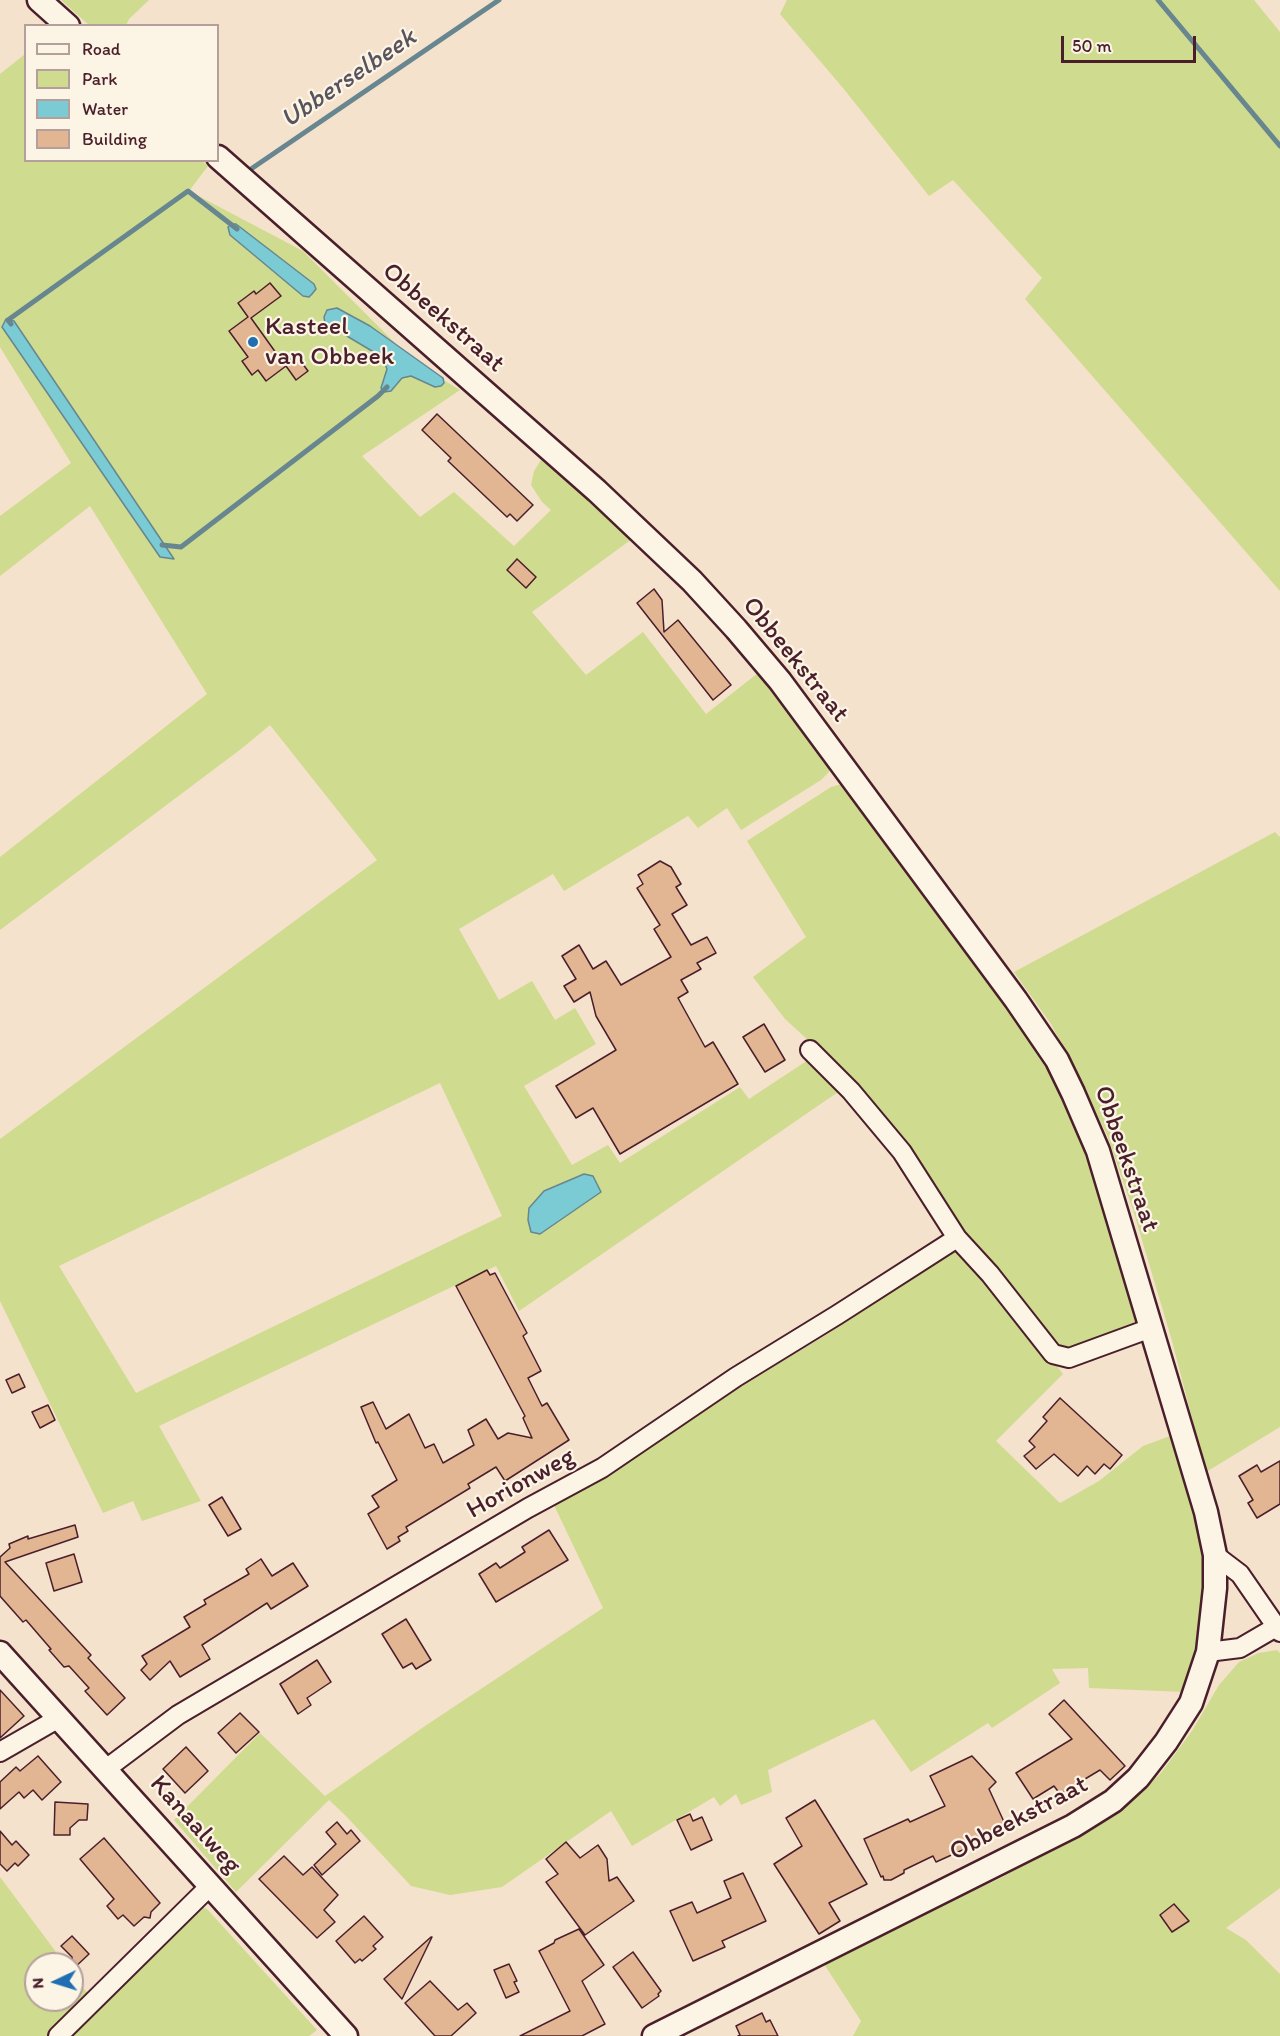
<!DOCTYPE html>
<html>
<head>
<meta charset="utf-8">
<style>
	body { margin:0 }
	#map { position:relative; width:1280px; height:2036px; overflow:hidden; background:#f4e2cc; font-family:Itim,sans-serif }
	canvas { display:block }
	.legend { position:absolute; left:24px; top:24px; width:195px; height:138px; box-sizing:border-box; background:#fcf5e5; border:2px solid #b59f9b; margin:0; padding:8px 10px; list-style:none; font-size:18px; color:#4a1f2b }
	.legend li { display:flex; align-items:center; gap:12px; height:30px }
	.legend b { width:30px; border:2px solid #b59f9b }
	.north { position:absolute; left:24px; top:1952px; width:60px; height:60px; box-sizing:border-box; background:#fcf5e5; border:2px solid #b59f9b; border-radius:50%; rotate:266deg; font-size:16px; font-weight:700; line-height:24px; text-align:center; color:#4a1f2b }
	.north::after { content:''; display:block; margin:auto; width:21px; height:27px; background:#1f6fb2; clip-path:polygon(50% 0,100% 100%,50% 72%,0 100%) }
	.scale { position:absolute; left:1061px; top:36px; width:135px; height:27px; box-sizing:border-box; border:3px solid #4a1f2b; border-top:0; padding-left:8px; font-size:18px; line-height:21px; white-space:nowrap; color:#4a1f2b; -webkit-text-stroke:4px #fcf5e5; paint-order:stroke }
</style>
</head>
<body>
<div id="map">
<canvas width="1280" height="2036"></canvas>
<ul class="legend">
<li><b style="height:8px;background:#fcf5e5"></b>Road</li>
<li><b style="height:16px;background:#cfdb8e"></b>Park</li>
<li><b style="height:16px;background:#7acbd3"></b>Water</li>
<li><b style="height:16px;background:#e3b693"></b>Building</li>
</ul>
<div class="north">N</div>
<div class="scale">50 m</div>
</div>
<script>
const ctx = document.querySelector('canvas').getContext('2d');
ctx.lineJoin = 'round';
function paint(path, color) { ctx.fillStyle = color; ctx.fill(path, 'evenodd'); }
const shape = rows => new Path2D(rows.map(r => 'M' + r).join(''));
function stroke(path, color, width, dash) { ctx.strokeStyle = color; ctx.lineWidth = width; ctx.lineCap = dash ? 'butt' : 'round'; ctx.setLineDash(dash || []); ctx.stroke(path); }
function drawText(font, color, halo, rows, align = 'center') {
  ctx.font = font + ' Itim,sans-serif'; ctx.lineWidth = 4.5; ctx.setLineDash([]); ctx.textBaseline = 'middle'; ctx.strokeStyle = halo; ctx.fillStyle = color; for (const [text, x, y, turn = 0] of rows) {
    ctx.save(); ctx.translate(x, y); ctx.rotate((+turn || 0) * Math.PI / 180); ctx.textAlign = isNaN(turn) ? turn : align; if (halo) ctx.strokeText(text, 0, 0); ctx.fillText(text, 0, 0); ctx.restore();
  }
}
paint(shape([
	[61,0,149,0,129,19,126,25,90,26],
	[787,0,1254,0,1280,32,1280,591,1025,299,1042,278,953,180,929,196,843,88,780,14],
	[25,54,26,160,202,161,208,166,189,191,303,251,415,363,460,390,362,456,420,517,454,492,514,546,551,510,542,502,531,485,534,471,541,460,632,539,532,612,586,675,643,632,706,714,758,673,830,763,829,772,821,780,741,830,727,808,698,828,688,816,564,891,553,874,459,929,499,1000,532,981,555,1020,575,1008,596,1044,524,1086,572,1165,608,1145,620,1163,740,1087,749,1099,808,1060,841,1090,519,1311,496,1266,159,1426,201,1501,142,1521,133,1501,103,1513,0,1301,0,1139,377,860,270,725,241,749,0,930,0,857,207,694,90,506,0,576,0,516,71,463,0,347,0,74],
	[440,1083,502,1216,136,1393,59,1266],
	[838,785,847,785,1035,1039,1068,1098,1100,1185,1141,1324,1069,1350,1061,1346,968,1237,930,1182,820,1051,785,1019,753,977,806,937,747,841,831,787],
	[1275,832,1280,837,1280,1427,1206,1472,1172,1341,1134,1213,1107,1135,1080,1079,1051,1024,1014,972],
	[952,1251,959,1252,978,1266,1063,1374,996,1441,1060,1503,1099,1481,1143,1446,1173,1435,1199,1527,1205,1569,1205,1611,1192,1672,1185,1692,1089,1688,1088,1668,1052,1669,1060,1683,992,1728,988,1723,911,1772,874,1719,768,1770,772,1792,741,1805,736,1794,720,1806,714,1797,632,1846,611,1811,502,1887,450,1895,411,1886,346,1816,329,1800,236,1892,174,1820,260,1733,325,1796,425,1726,603,1608,552,1501,826,1335],
	[1277,1650,1280,1653,1280,1888,1226,1928,1246,1940,1280,1974,1280,2036,853,2036,861,2021,824,1964,935,1908,999,1879,1127,1806,1161,1773,1192,1731,1219,1685,1239,1662,1259,1653],
	[0,1877,65,1964,36,1964,36,2000,72,2000,72,1973,88,1994,47,2036,0,2036],
	[201,1906,208,1910,317,2030,309,2036,70,2036]
]), '#cfdb8e');
const water = shape([
	[232,224,236,224,314,284,316,289,312,294,309,297,303,296,230,235,228,227,232,224],
	[337,308,370,326,443,378,444,383,441,386,435,387,411,376,402,378,391,391,384,392,381,388,387,369,382,357,325,323,324,317,327,310,337,308],
	[6,319,14,321,174,559,160,557,2,327,6,319],
	[584,1174,593,1176,601,1192,540,1234,531,1232,528,1220,529,1208,544,1191,584,1174]
]);
paint(water, '#7acbd3');
stroke(water, '#678690', 1.5);
stroke(shape([
	[1158,0,1280,146],
	[251,169,499,0],
	[11,324,8,320,188,191,237,229],
	[162,545,181,547,378,396,387,387]
]), '#678690', 5);
const building = shape([
	[270,283,281,296,251,318,284,364,296,355,308,371,296,380,286,366,266,381,258,370,252,375,242,361,248,357,229,331,248,317,238,303,254,291,256,294,270,283],
	[437,414,533,505,517,521,510,514,507,517,448,461,451,458,422,430,437,414],
	[517,559,536,577,526,588,507,570,517,559],
	[654,589,662,600,664,632,678,620,731,685,713,700,637,603,654,589],
	[660,861,671,867,681,884,676,887,687,905,672,914,691,945,707,937,716,953,697,963,701,969,681,980,688,992,678,998,705,1047,713,1042,738,1084,620,1154,593,1108,576,1118,556,1086,616,1050,596,1016,590,992,574,1002,564,986,576,979,562,956,579,945,593,969,606,961,621,985,671,957,654,929,660,925,637,888,643,884,638,875,660,861],
	[764,1024,785,1060,765,1072,743,1037,764,1024],
	[487,1270,490,1275,495,1273,527,1333,523,1336,541,1371,528,1378,542,1406,547,1403,569,1440,505,1481,496,1467,468,1484,470,1488,406,1527,408,1531,398,1537,400,1541,387,1549,368,1514,379,1507,372,1496,397,1480,378,1442,376,1443,361,1407,373,1402,386,1429,409,1414,425,1448,434,1444,443,1463,474,1445,468,1430,486,1419,498,1439,508,1433,532,1438,523,1418,525,1416,456,1286,487,1270],
	[19,1374,25,1387,12,1393,6,1380,19,1374],
	[1060,1398,1122,1455,1110,1469,1104,1464,1095,1474,1087,1466,1078,1476,1054,1454,1036,1469,1024,1456,1035,1447,1029,1441,1047,1421,1043,1417,1060,1398],
	[48,1405,55,1420,40,1428,32,1412,48,1405],
	[1280,1461,1280,1504,1257,1518,1248,1503,1253,1500,1239,1476,1257,1465,1261,1472,1280,1461],
	[222,1497,241,1529,228,1536,209,1505,222,1497],
	[75,1525,78,1537,5,1562,91,1655,88,1658,125,1698,107,1715,85,1691,89,1688,69,1666,64,1667,49,1650,51,1649,26,1620,23,1622,0,1596,0,1557,10,1548,9,1544,28,1536,28,1539,75,1525],
	[549,1530,568,1560,496,1602,479,1574,496,1563,500,1568,525,1552,522,1547,549,1530],
	[74,1554,82,1582,54,1591,46,1563,74,1554],
	[261,1559,272,1576,293,1563,308,1586,271,1609,267,1603,202,1645,210,1659,180,1677,170,1661,150,1680,141,1670,147,1664,142,1656,190,1627,184,1617,206,1604,204,1600,249,1574,246,1569,261,1559],
	[406,1619,431,1660,416,1669,412,1663,403,1668,382,1634,406,1619],
	[317,1660,331,1682,307,1698,311,1705,298,1714,280,1684,317,1660],
	[0,1690,24,1716,0,1738,0,1690],
	[1064,1700,1125,1766,1110,1780,1100,1770,1060,1794,1054,1786,1033,1799,1016,1773,1072,1739,1049,1714,1064,1700],
	[240,1713,259,1732,236,1753,218,1733,240,1713],
	[186,1747,208,1771,185,1793,163,1769,186,1747],
	[38,1756,61,1782,42,1800,33,1790,24,1798,19,1792,0,1809,0,1782,16,1767,20,1771,38,1756],
	[972,1756,996,1782,989,1789,1005,1824,964,1843,967,1848,936,1862,933,1856,904,1870,904,1873,891,1880,884,1880,883,1876,881,1877,864,1839,908,1819,910,1822,945,1806,930,1776,972,1756],
	[815,1800,867,1884,829,1903,840,1921,819,1934,774,1864,802,1846,786,1818,815,1800],
	[55,1802,88,1804,87,1820,79,1820,70,1828,70,1835,54,1835,55,1802],
	[690,1814,693,1821,702,1817,712,1840,691,1850,677,1820,690,1814],
	[337,1822,347,1834,351,1830,360,1841,322,1875,314,1865,336,1844,326,1832,337,1822],
	[0,1831,12,1845,16,1841,29,1855,18,1866,15,1863,7,1871,0,1864,0,1831],
	[104,1838,160,1903,151,1912,150,1918,144,1917,134,1926,123,1915,118,1919,107,1906,114,1899,80,1859,104,1838],
	[566,1842,580,1858,598,1845,607,1859,609,1881,617,1877,634,1901,585,1935,546,1882,558,1874,546,1859,566,1842],
	[284,1856,303,1875,312,1867,338,1895,324,1910,335,1922,317,1938,259,1879,284,1856],
	[743,1873,766,1921,722,1941,725,1947,693,1961,670,1911,692,1902,697,1913,731,1898,724,1881,743,1873],
	[1174,1904,1189,1921,1172,1932,1160,1915,1174,1904],
	[364,1916,383,1937,373,1946,376,1949,362,1961,360,1959,355,1963,336,1941,364,1916],
	[579,1929,604,1965,582,1981,605,2024,582,2036,520,2036,570,2011,539,1951,554,1943,555,1940,579,1929],
	[72,1936,89,1954,72,1970,72,1957,61,1946,72,1936],
	[431,1937,432,1937,402,1999,384,1979,431,1937],
	[633,1952,661,1991,658,1994,659,1996,642,2008,613,1967,633,1952],
	[509,1964,517,1981,514,1982,519,1992,506,1998,494,1970,509,1964],
	[430,1981,458,2010,467,2003,476,2013,451,2036,435,2036,405,2003,430,1981],
	[762,2013,766,2022,770,2020,778,2036,738,2036,740,2035,736,2026,762,2013]
]);
paint(building, '#e3b693');
stroke(building, '#4a1f2b', 1.5);
const minor = shape([
	[810,1050,851,1091,902,1152,957,1238,990,1274,1053,1354,1069,1358,1151,1328],
	[1215,1555,1240,1574,1280,1632],
	[1208,1652,1240,1648,1276,1627],
	[0,1752,59,1718],
	[106,1769,178,1715,528,1508,602,1468,736,1377,837,1315,957,1238],
	[58,2036,211,1885]
]);
const tertiary = shape([
	[39,0,68,26],
	[218,157,597,491,692,581,736,629,780,681,1016,1000,1057,1060,1073,1093,1098,1151,1206,1512,1215,1555,1215,1588,1208,1652,1191,1703,1166,1742,1138,1778,1113,1801,1073,1826,654,2036],
	[0,1653,346,2036]
]);
stroke(minor, '#4a1f2b', 22);
stroke(tertiary, '#4a1f2b', 27);
stroke(minor, '#fcf5e5', 18);
stroke(tertiary, '#fcf5e5', 22);
for (const [x, y, r, color] of [
	[253,342,6,"#1f6fb2"]
]) { const dot = new Path2D(); dot.arc(x, y, r, 0, 2 * Math.PI); ctx.fillStyle = color; ctx.fill(dot); stroke(dot, '#fcf5e5', 2); }
drawText('26px', '#4a1f2b', '#fcf5e5', [
	["Obbeekstraat",443,318,41],
	["Obbeekstraat",795,660,51],
	["Obbeekstraat",1126,1159,71],
	["Horionweg",521,1484,-29],
	["Obbeekstraat",1019,1819,-28],
	["Kanaalweg",195,1825,48]
]);
drawText('26px', '#4a1f2b', '#fcf5e5', [
	["Kasteel",265,327],
	["van Obbeek",265,357]
], 'left');
drawText('italic 27px', '#58535d', '#fcf5e5', [
	["Ubberselbeek",349,79,-34]
]);
</script>
</body>
</html>
